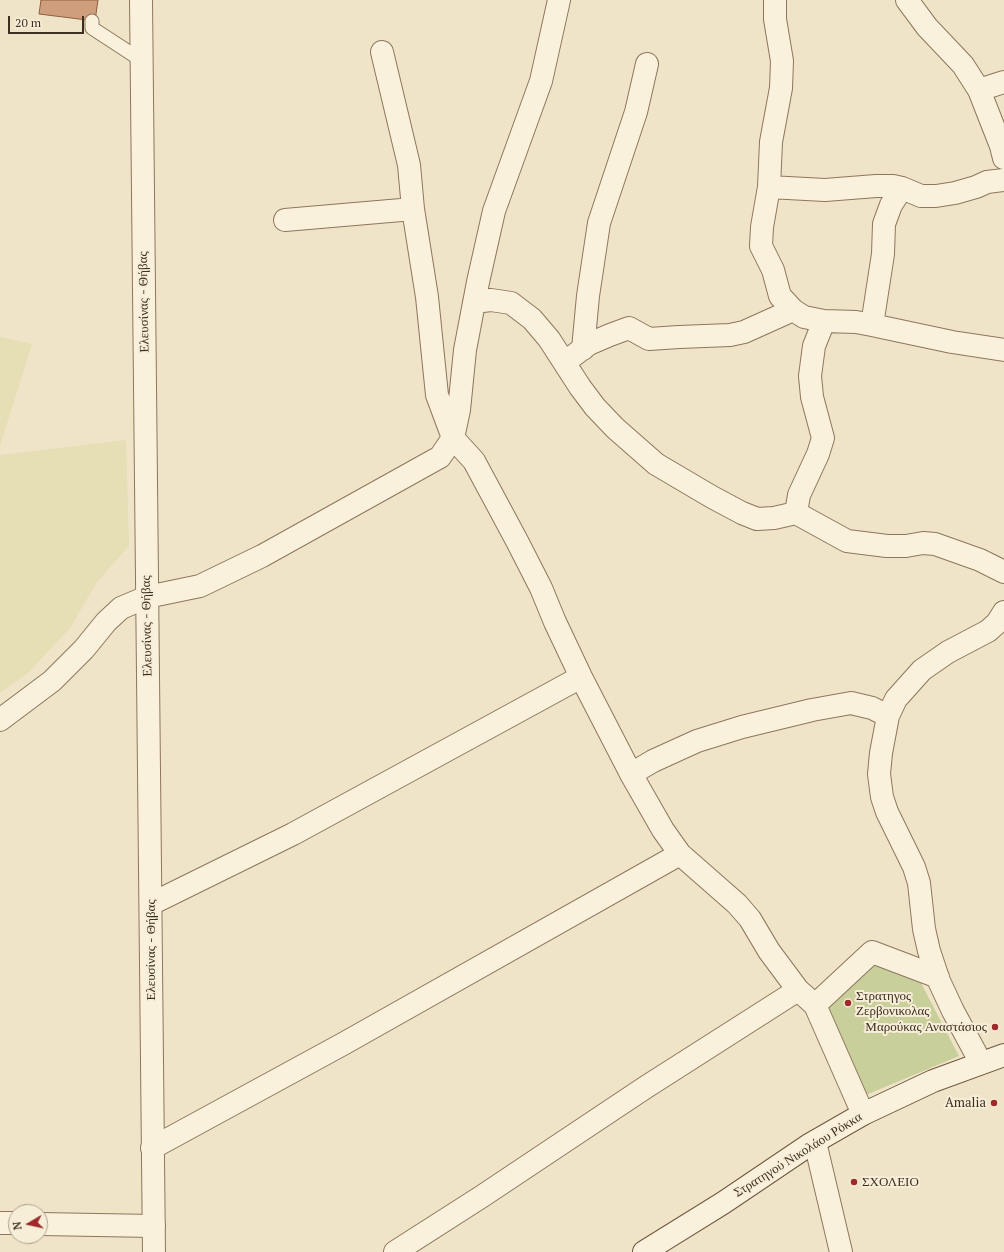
<!DOCTYPE html>
<html>
<head>
<meta charset="utf-8">
<style>
	body { margin:0 }
	#map { position:relative; width:1004px; height:1252px; overflow:hidden; background:#f0e4c8; font-family:"PT Serif",serif }
	canvas { display:block }
	.north { position:absolute; left:8px; top:1204px; width:40px; height:40px; box-sizing:border-box; background:#f7eed8; border:1px solid #ada18e; border-radius:50%; rotate:261deg; font-size:11px; font-weight:700; line-height:16px; text-align:center; color:#3d2e20 }
	.north::after { content:''; display:block; margin:auto; width:14px; height:18px; background:#9e2a2b; clip-path:polygon(50% 0,100% 100%,50% 72%,0 100%) }
	.scale { position:absolute; left:8px; top:16px; width:76px; height:18px; box-sizing:border-box; border:2px solid #3d2e20; border-top:0; padding-left:5px; font-size:12px; line-height:14px; white-space:nowrap; color:#3d2e20; -webkit-text-stroke:3px #f7eed8; paint-order:stroke }
</style>
</head>
<body>
<div id="map">
<canvas width="1004" height="1252"></canvas>
<div class="north">N</div>
<div class="scale">20 m</div>
</div>
<script>
const ctx = document.querySelector('canvas').getContext('2d');
ctx.lineJoin = 'round';
function paint(path, color) { ctx.fillStyle = color; ctx.fill(path, 'evenodd'); }
const shape = rows => new Path2D(rows.map(r => 'M' + r).join(''));
function stroke(path, color, width, dash) { ctx.strokeStyle = color; ctx.lineWidth = width; ctx.lineCap = dash ? 'butt' : 'round'; ctx.setLineDash(dash || []); ctx.stroke(path); }
function drawText(font, color, halo, rows, align = 'center') {
  ctx.font = font + ' "PT Serif",serif'; ctx.lineWidth = 4; ctx.setLineDash([]); ctx.textBaseline = 'middle'; ctx.strokeStyle = halo; ctx.fillStyle = color; for (const [text, x, y, turn = 0] of rows) {
    ctx.save(); ctx.translate(x, y); ctx.rotate((+turn || 0) * Math.PI / 180); ctx.textAlign = isNaN(turn) ? turn : align; if (halo) ctx.strokeText(text, 0, 0); ctx.fillText(text, 0, 0); ctx.restore();
  }
}
paint(shape([
	[0,337,32,344,0,446],
	[126,440,129,546,97,582,70,628,28,673,0,693,0,455]
]), '#e6deb5');
paint(shape([
	[874,965,920,981,959,1056,866,1095,826,1008]
]), '#c9cf9b');
const building = shape([
	[41,0,98,0,95,21,39,14,41,0]
]);
paint(building, '#cf9f7d');
stroke(building, '#8d5f41', 1);
const service = shape([
	[92,21,92,28,141,60]
]);
const minor = shape([
	[775,0,775,19,782,61,781,88,771,142,769,187,762,227,761,246,773,270,780,296,793,310,804,317,824,321,856,322,872,325,952,342,1004,350],
	[907,0,927,27,963,65,979,90,1001,146,1004,158],
	[382,52,409,165,413,209,427,297,437,395,453,438,474,461,517,541,541,588,555,622,581,677,631,774,663,830,680,854,737,904,750,919,769,951,798,990,815,1005,863,1114],
	[979,90,1004,82],
	[769,187,825,190,876,186,893,186,902,188,921,196,936,196,955,193,976,187,987,182,1004,180],
	[285,220,413,209],
	[474,302,491,300,511,303,532,319,549,339,580,387,595,407,615,428,656,464,712,497,742,513,757,519,774,518,796,513,847,541,887,546,906,546,923,543,935,544,980,560,1004,572],
	[872,325,883,254,884,224,891,205,902,188],
	[583,349,588,296,599,223,636,112,647,64],
	[573,356,589,344,610,335,629,328,649,339,679,337,730,335,744,332,793,310],
	[796,513,799,495,818,454,823,438,812,397,810,376,814,346,824,321],
	[0,720,52,681,84,649,106,622,121,608,147,597,200,586,262,556,440,457,453,438,459,410,465,350,478,282,494,211,541,81,559,0],
	[631,774,653,761,697,741,742,727,812,710,851,703,872,708,888,716],
	[151,904,293,834,581,677],
	[815,1005,872,952,938,977],
	[981,1063,953,1011,939,981,929,951,924,929,919,883,914,867,887,812,882,797,879,774,881,753,888,716,896,699,922,670,948,652,988,631,997,623,1004,612],
	[815,1142,841,1252],
	[152,1148,343,1044,680,854],
	[0,1223,16,1223],
	[40,1224,154,1226],
	[395,1252,481,1197,646,1087,798,990]
]);
const tertiary = shape([
	[141,0,154,1252]
]);
const secondary = shape([
	[644,1252,723,1203,809,1145,863,1114,933,1081,1004,1055]
]);
stroke(service, '#8d765c', 15);
stroke(minor, '#8d765c', 24);
stroke(tertiary, '#8d765c', 24);
stroke(secondary, '#6f573f', 24);
stroke(service, '#faf1dc', 13);
stroke(minor, '#faf1dc', 22);
stroke(tertiary, '#faf1dc', 22);
stroke(secondary, '#faf1dc', 22);
for (const [x, y, r, color] of [
	[848,1003,4,"#9e2a2b"],
	[995,1027,4,"#9e2a2b"],
	[994,1103,4,"#9e2a2b"],
	[854,1182,4,"#9e2a2b"]
]) { const dot = new Path2D(); dot.arc(x, y, r, 0, 2 * Math.PI); ctx.fillStyle = color; ctx.fill(dot); stroke(dot, '#f7eed8', 1.5); }
drawText('13px', '#3d2e20', '#f7eed8', [
	["Ελευσίνας - Θήβας",144,302,-91],
	["Ελευσίνας - Θήβας",147,626,-91],
	["Ελευσίνας - Θήβας",151,950,-90],
	["Στρατηγού Νικολάου Ρόκκα",798,1155,-32]
]);
drawText('13px', '#3d2e20', '#f7eed8', [
	["Στρατηγος",856,996],
	["Ζερβονικολας",856,1011],
	["Μαρούκας Αναστάσιος",987,1027,"right"],
	["Amalia",986,1103,"right"],
	["ΣΧΟΛΕΙΟ",862,1182]
], 'left');
</script>
</body>
</html>
